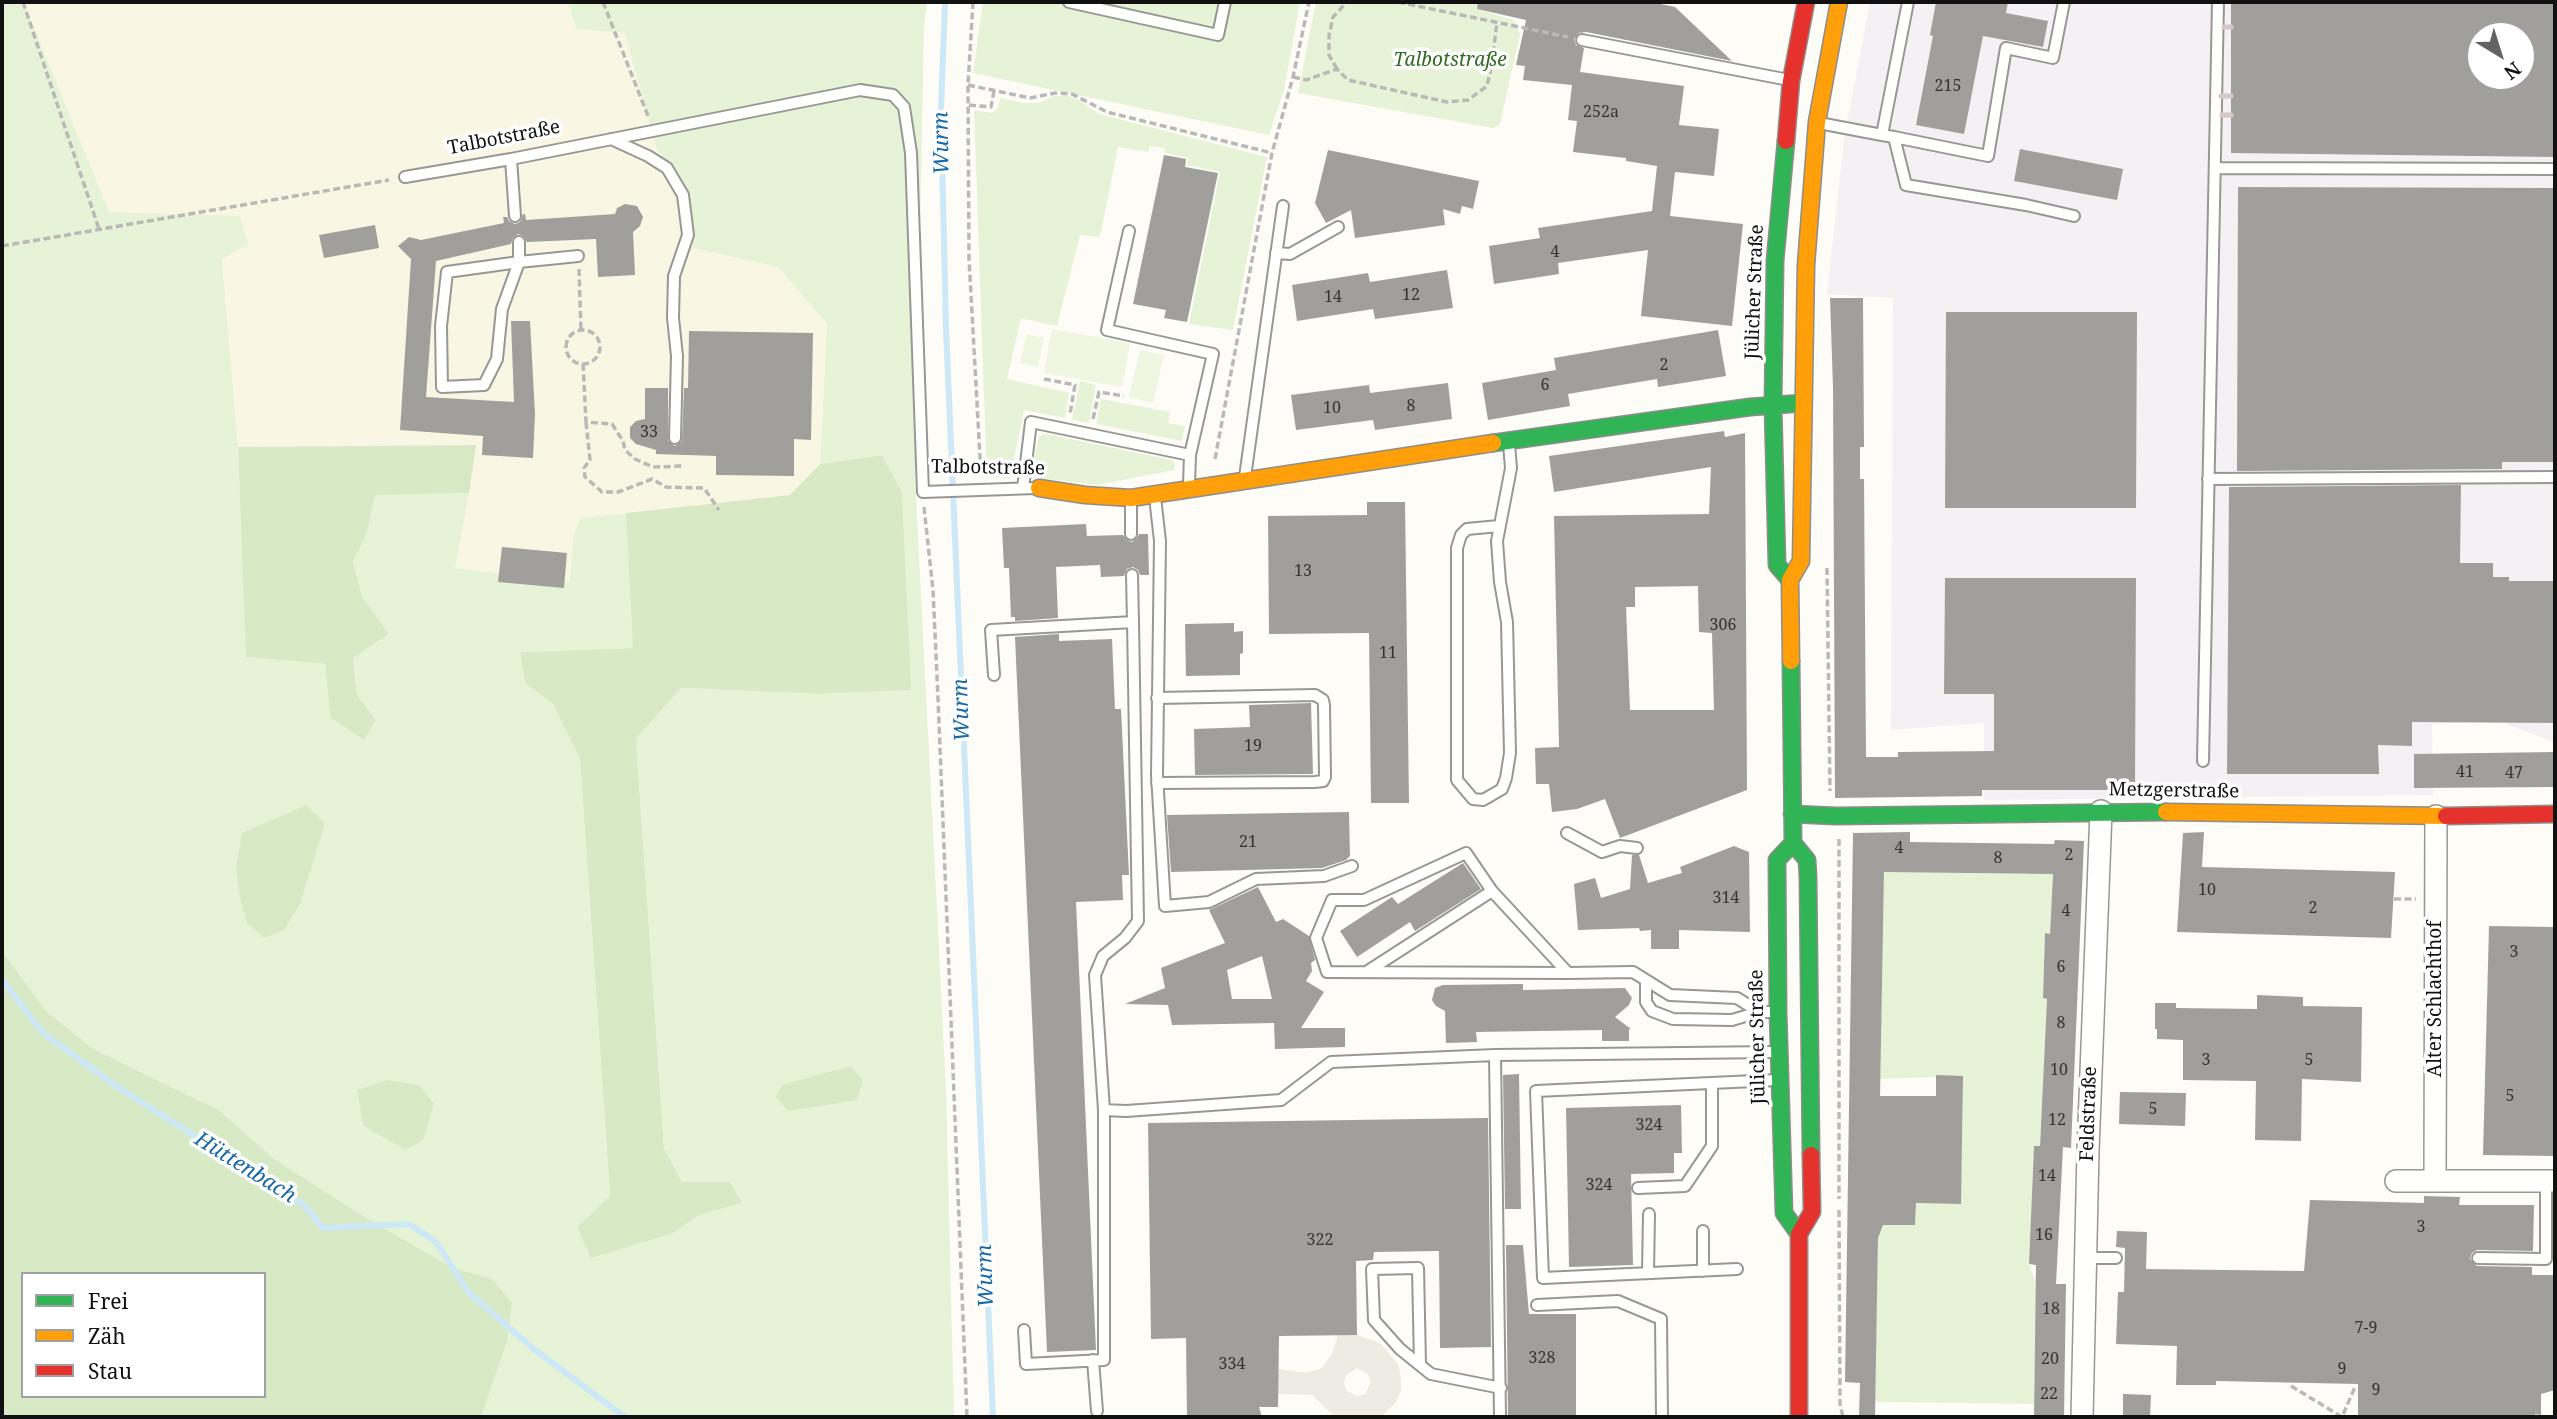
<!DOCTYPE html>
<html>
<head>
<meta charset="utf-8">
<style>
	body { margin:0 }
	#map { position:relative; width:2557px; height:1419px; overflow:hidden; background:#fdfcf7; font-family:"Noto Serif",serif }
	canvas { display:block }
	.frame { position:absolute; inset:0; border:4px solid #111; pointer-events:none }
	.legend { position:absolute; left:21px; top:1272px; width:245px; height:126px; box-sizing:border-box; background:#fff; border:2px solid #a0a0a0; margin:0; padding:9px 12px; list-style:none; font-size:21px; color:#111 }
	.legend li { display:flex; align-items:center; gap:14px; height:35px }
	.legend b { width:35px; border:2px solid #a0a0a0 }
	.north { position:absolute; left:2466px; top:21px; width:70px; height:70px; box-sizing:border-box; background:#fff; border:2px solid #a0a0a0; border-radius:50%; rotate:142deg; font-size:19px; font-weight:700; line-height:28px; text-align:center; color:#111 }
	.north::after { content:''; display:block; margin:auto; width:24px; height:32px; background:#646362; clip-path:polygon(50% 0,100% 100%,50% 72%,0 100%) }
</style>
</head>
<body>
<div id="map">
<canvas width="2557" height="1419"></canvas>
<div class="frame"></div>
<ul class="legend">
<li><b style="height:9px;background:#30b455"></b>Frei</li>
<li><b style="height:9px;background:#ff9f0a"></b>Zäh</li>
<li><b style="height:9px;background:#e5322d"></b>Stau</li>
</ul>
<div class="north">N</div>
</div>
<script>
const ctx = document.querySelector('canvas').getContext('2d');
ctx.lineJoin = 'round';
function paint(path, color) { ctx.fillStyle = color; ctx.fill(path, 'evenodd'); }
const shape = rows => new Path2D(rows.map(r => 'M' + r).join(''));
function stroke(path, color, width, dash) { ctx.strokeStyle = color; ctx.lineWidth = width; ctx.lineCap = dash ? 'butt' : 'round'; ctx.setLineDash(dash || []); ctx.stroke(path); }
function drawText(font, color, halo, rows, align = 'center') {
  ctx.font = font + ' "Noto Serif",serif'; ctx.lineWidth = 7; ctx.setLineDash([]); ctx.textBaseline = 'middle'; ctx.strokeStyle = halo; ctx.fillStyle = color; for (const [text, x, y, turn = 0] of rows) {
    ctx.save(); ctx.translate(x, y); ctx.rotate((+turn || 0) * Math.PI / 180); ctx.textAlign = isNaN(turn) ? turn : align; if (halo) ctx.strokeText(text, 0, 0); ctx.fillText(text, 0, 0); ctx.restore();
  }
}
paint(shape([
	[1870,2,2555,2,2555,743,2499,721,2432,724,2433,795,1984,800,1984,723,1891,730,1893,298,1827,294,1844,140],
	[2480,35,2522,35,2522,77,2480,77]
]), '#f5f0f3');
paint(shape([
	[24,2,568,2,576,29,625,32,656,148,686,192,693,248,778,267,827,325,820,464,790,495,580,518,573,538,571,582,454,568,476,445,238,447,222,258,109,212]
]), '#f9f7e4');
paint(shape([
	[2,2,24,2,109,212,240,216,248,244,222,259,238,447,247,657,325,664,330,717,376,720,357,695,353,658,389,634,362,596,353,562,367,533,375,494,469,493,455,568,570,582,573,538,580,518,626,513,634,648,520,652,525,683,553,703,580,759,610,1197,577,1227,673,1233,700,1215,742,1203,730,1182,682,1182,664,1148,636,739,681,688,817,694,910,690,901,493,882,455,820,464,827,324,778,267,693,248,686,192,656,148,625,33,576,29,568,2,927,2,924,27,915,475,946,1089,954,1417,481,1417,507,1342,491,1278,453,1268,365,1217,274,1159,219,1110,95,1050,46,1011,4,955,2,951],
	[983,2,1300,2,1284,90,1269,135,973,73],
	[1316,2,1478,2,1480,10,1514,20,1520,34,1500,124,1493,128,1298,93],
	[1053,96,1068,96,1079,100,1099,114,1267,157,1233,330,1189,324,1220,172,1187,165,1188,158,1164,153,1165,148,1150,146,1148,152,1118,147,1100,237,1080,235,1057,326,1021,318,1007,379,1069,393,1065,418,1024,410,1010,479,995,477,986,454,974,110,992,113,998,108,1000,98,1025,103,1040,103],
	[1080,381,1096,385,1089,423,1072,420],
	[1101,399,1170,412,1168,423,1185,426,1182,441,1096,424],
	[1046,434,1172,460,1175,464,1174,470,1097,485,1030,477,1039,436],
	[1884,867,1910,872,2028,874,2053,868,2050,934,2045,934,2043,998,2047,999,2040,1146,2034,1147,2029,1264,2036,1284,2034,1404,1875,1402,1878,1225,1915,1225,1916,1203,1960,1204,1961,1186,1963,1076,1880,1079]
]), '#e7f3d7');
paint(shape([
	[476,445,469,493,375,495,367,533,353,562,362,596,389,634,353,658,357,695,376,720,364,740,330,717,325,664,246,657,238,447],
	[882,455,902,493,911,690,817,694,681,688,636,739,664,1148,682,1182,730,1182,742,1203,700,1215,673,1233,591,1258,577,1227,610,1196,580,759,553,704,525,683,520,652,633,648,626,513,790,495,820,464],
	[306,805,325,823,300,904,284,930,264,938,247,923,240,898,236,867,242,833],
	[2,951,46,1011,95,1050,219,1110,274,1159,365,1217,453,1268,491,1278,512,1303,507,1342,481,1417,2,1417],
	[23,1274,264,1274,264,1396,23,1396],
	[851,1066,863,1080,857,1100,788,1111,776,1097,782,1085],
	[387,1080,419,1085,434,1104,423,1140,405,1150,363,1125,357,1090]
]), '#d8eac5');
paint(shape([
	[1052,329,1130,343,1122,387,1044,373],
	[1027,334,1044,338,1038,367,1020,363],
	[1140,350,1164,355,1153,403,1129,397]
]), '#f0f6e1');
paint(shape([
	[1338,1335,1357,1335,1380,1343,1398,1364,1401,1377,1401,1390,1396,1402,1381,1417,1335,1417,1312,1395,1278,1394,1278,1369,1306,1373,1322,1368,1332,1354],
	[1357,1368,1368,1374,1371,1382,1365,1394,1356,1396,1347,1391,1344,1383,1346,1375]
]), '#edebe2');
stroke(shape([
	[945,2,941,110,946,329,993,1417],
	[2,980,43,1033,116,1086,304,1205,323,1228,409,1224,436,1242,469,1293,535,1350,625,1417]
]), '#cde8f7', 6);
paint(shape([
	[1478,2,1651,2,1675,7,1732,61,1586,32,1579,33,1574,39,1576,45,1584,48,1580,72,1684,86,1679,125,1719,129,1714,176,1675,172,1670,216,1743,224,1732,326,1641,316,1648,250,1558,263,1559,274,1494,284,1489,246,1540,238,1538,228,1652,211,1657,166,1626,161,1626,158,1573,152,1577,121,1568,120,1572,85,1523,80,1525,66,1516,65,1526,20,1477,9],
	[1936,2,2008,2,2006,13,2048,21,2043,47,1983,36,1964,134,1916,125,1933,36,1930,35],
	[2231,2,2555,4,2555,157,2231,153],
	[2480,35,2522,35,2522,77,2480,77],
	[2020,149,2123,169,2117,200,2014,181],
	[1328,150,1479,181,1473,209,1462,206,1460,214,1443,209,1445,225,1355,238,1351,210,1326,223,1315,203],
	[1164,155,1186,159,1185,167,1218,173,1187,322,1164,318,1166,310,1133,304],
	[2238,187,2555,188,2555,462,2502,462,2502,469,2237,471],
	[625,204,637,206,643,217,640,226,633,232,635,275,598,277,596,239,527,242,523,236,518,234,513,238,511,244,436,261,426,397,514,402,511,321,530,321,535,414,533,458,482,455,483,436,400,430,411,259,398,246,409,237,421,240,504,223,503,217,507,217,509,221,515,224,520,222,523,214,525,214,526,220,615,214,617,208],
	[375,225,379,248,324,258,319,235],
	[1447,270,1453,308,1375,319,1373,309,1297,321,1292,285,1368,273,1370,282],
	[1830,298,1863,298,1864,447,1860,447,1860,479,1864,479,1866,757,1898,757,1898,752,1994,751,1994,694,1944,694,1945,578,2136,578,2135,790,1982,790,1982,796,1835,798,1833,387],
	[1946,312,2137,312,2136,508,1945,508],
	[1718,330,1726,376,1658,387,1657,379,1568,394,1570,406,1488,420,1482,383,1556,370,1554,358],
	[689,331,813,333,811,440,794,439,794,476,716,475,716,456,656,454,656,450,636,444,630,438,630,427,636,421,645,419,645,388,668,388,668,441,675,446,682,441,684,388,688,388],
	[1448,383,1452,419,1375,430,1373,420,1296,430,1291,395,1369,385,1370,393],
	[1724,431,1725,437,1745,433,1747,790,1620,838,1605,799,1577,809,1552,812,1549,784,1536,784,1535,748,1559,747,1554,516,1709,514,1711,467,1554,492,1549,456],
	[1698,586,1699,632,1712,633,1714,710,1630,710,1626,607,1635,607,1635,587],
	[2461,485,2460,563,2493,563,2493,577,2509,577,2509,581,2555,581,2555,723,2412,722,2412,746,2378,745,2379,774,2227,774,2229,487],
	[1367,502,1405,502,1409,803,1371,803,1369,633,1269,634,1268,516,1367,515],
	[1086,524,1087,536,1123,535,1127,540,1132,542,1137,538,1139,534,1148,534,1149,575,1140,575,1138,570,1133,567,1127,569,1124,576,1101,577,1100,565,1056,567,1058,618,1015,621,1015,617,1011,617,1009,568,1004,568,1002,528],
	[502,547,567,553,564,588,498,582],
	[1234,623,1234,632,1243,631,1243,653,1240,654,1240,675,1186,676,1185,624],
	[1059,634,1059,641,1112,639,1115,709,1121,709,1129,875,1122,875,1123,900,1076,902,1096,1350,1047,1352,1015,637],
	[1311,703,1313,774,1195,775,1194,729,1250,727,1249,705],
	[2555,752,2555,787,2414,788,2414,754],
	[1349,812,1350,856,1346,860,1322,868,1171,872,1167,815],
	[1910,832,1910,842,2054,844,2055,840,2084,841,2071,1148,2063,1147,2056,1284,2066,1284,2064,1417,2034,1417,2036,1265,2029,1264,2034,1146,2040,1146,2047,999,2043,998,2045,933,2050,934,2053,874,1884,872,1880,1096,1936,1096,1936,1075,1963,1076,1961,1204,1916,1203,1915,1225,1883,1225,1878,1238,1875,1417,1859,1417,1860,1383,1845,1382,1853,833],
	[2204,832,2202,867,2395,872,2391,938,2177,932,2183,833],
	[1734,846,1749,852,1750,932,1679,930,1679,949,1651,949,1651,930,1640,931,1639,928,1578,930,1574,884,1595,878,1601,898,1630,889,1632,855,1639,855,1648,883,1682,873,1680,867],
	[1463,863,1481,889,1415,931,1410,922,1357,957,1340,931,1392,897,1398,904],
	[1258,887,1276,922,1283,919,1309,936,1315,960,1311,963,1312,971,1306,981,1324,992,1301,1028,1345,1028,1345,1047,1275,1049,1274,1023,1172,1025,1168,1005,1125,1004,1165,988,1161,968,1225,943,1209,910],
	[1262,956,1272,999,1232,999,1227,970],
	[2489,926,2555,927,2555,1156,2483,1155],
	[1523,984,1523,990,1625,988,1632,998,1629,1005,1615,1017,1631,1029,1629,1029,1629,1041,1602,1041,1602,1030,1476,1032,1477,1042,1446,1043,1445,1011,1436,1006,1432,1000,1435,988,1443,985],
	[2257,995,2303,997,2303,1006,2362,1007,2361,1082,2302,1079,2301,1141,2255,1140,2256,1081,2183,1080,2183,1040,2157,1039,2157,1029,2155,1029,2155,1003,2176,1003,2176,1008,2257,1009],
	[1519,1074,1521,1209,1505,1209,1503,1075],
	[2120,1092,2186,1093,2185,1126,2119,1124],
	[1681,1105,1682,1153,1674,1153,1674,1173,1631,1174,1633,1265,1569,1267,1566,1108],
	[1488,1118,1491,1347,1440,1348,1439,1251,1374,1252,1373,1260,1356,1261,1357,1335,1279,1336,1278,1407,1259,1407,1262,1417,1187,1417,1186,1338,1151,1339,1148,1123],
	[2424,1196,2460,1197,2459,1205,2534,1205,2533,1251,2477,1250,2472,1253,2470,1259,2477,1266,2532,1267,2532,1275,2555,1275,2555,1390,2541,1394,2541,1415,2535,1414,2535,1417,2358,1417,2358,1384,2216,1381,2216,1385,2176,1385,2177,1346,2116,1344,2118,1292,2124,1292,2125,1248,2116,1247,2117,1231,2147,1232,2146,1269,2304,1271,2310,1200,2424,1203],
	[1506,1245,1523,1245,1529,1314,1576,1314,1576,1417,1508,1417],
	[2123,1394,2151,1395,2150,1417,2123,1417]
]), '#a19f9c');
const lane = shape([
	[1069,2,1218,35,1225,2],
	[1582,40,1789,80],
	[1819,123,1882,135,1908,2],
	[1882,135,1894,137,1906,185,2026,205,2074,216],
	[1894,137,1988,156,2006,48,2053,58,2064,2],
	[611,139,648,156,667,168,683,195,688,235,674,276,673,318,677,356,675,438],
	[511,159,515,216],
	[2215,168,2555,169],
	[405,177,511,159,860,90,893,95,904,107,911,153,923,492,1036,488],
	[1129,231,1107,330,1213,354,1190,455,1189,485],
	[519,242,519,262,502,309,497,359,484,385,442,387,441,326,447,272,519,262,578,256],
	[1276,253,1290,254,1338,227],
	[1245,477,1283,206],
	[2208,479,2555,477],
	[1023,488,1031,422,1190,455],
	[1155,497,1160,541,1157,775,1165,906,1209,902,1256,879,1324,876,1352,866],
	[1131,499,1131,534],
	[1499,526,1467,529,1461,535,1457,548,1457,780,1473,799,1483,800,1502,789,1506,778,1510,753,1507,622,1500,582,1497,541,1511,468,1509,444],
	[1132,575,1133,622],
	[994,675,991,630,1133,622,1138,921,1125,938,1103,956,1095,975,1104,1110,1104,1360,1026,1364,1024,1330],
	[1157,698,1315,695,1323,700,1324,705,1325,777,1323,781,1315,782,1157,783],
	[2203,761,2218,2],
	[1567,833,1602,852,1620,846,1637,848],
	[1368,971,1492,891],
	[1568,973,1492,891,1466,853,1364,900,1332,900,1316,938,1327,972,1568,973,1633,972,1670,995,1737,998,1759,1012,1776,1012],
	[1646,981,1646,1002,1652,1011,1673,1019,1732,1020,1759,1012],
	[1495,1055,1500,1417],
	[1104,1110,1126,1111,1281,1100,1331,1062,1495,1055,1777,1052],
	[1638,1188,1685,1186,1712,1146,1712,1083],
	[2086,1258,2116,1258],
	[2478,1258,2546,1259,2546,1181],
	[1737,1269,1543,1278,1536,1091,1777,1080],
	[1703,1271,1703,1231],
	[1648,1273,1649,1214],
	[1537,1305,1618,1301,1661,1319,1662,1417],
	[1093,1360,1097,1411],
	[1420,1365,1418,1268,1372,1269,1374,1320,1400,1349,1431,1374,1501,1388]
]);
const street = shape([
	[2396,1181,2555,1181],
	[2435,1181,2436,816],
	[2082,1417,2088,1151,2101,811]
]);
const fast = shape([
	[1786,141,1775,261,1773,405,1777,565,1790,580],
	[1493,443,1750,407,1803,403],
	[1791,661,1793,843,1807,860,1808,877,1811,1155],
	[1792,814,1836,816,2166,812],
	[1793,843,1777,860,1778,1012,1784,1213,1799,1234]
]);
const slow = shape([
	[1039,488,1085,495,1131,498,1493,443],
	[1791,661,1790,580,1801,561,1806,265,1817,122,1839,2],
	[2166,812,2446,816]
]);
const jam = shape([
	[1786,141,1791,81,1806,2],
	[2446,816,2555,814],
	[1799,1417,1799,1234,1812,1212,1811,1155]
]);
stroke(lane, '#979795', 14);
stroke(street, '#979795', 24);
stroke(fast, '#8e8d8b', 19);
stroke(slow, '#8e8d8b', 19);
stroke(jam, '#8e8d8b', 19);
stroke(shape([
	[23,2,99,229],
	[603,2,648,116],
	[973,2,968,85,969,259,980,457,986,474],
	[1398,2,1568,37],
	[1337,69,1329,55,1329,36,1333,17,1347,2],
	[1293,77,1306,80,1337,69,1348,80,1447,102,1468,100,1487,86,1492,63,1497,22],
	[968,85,1030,98,1055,93,1072,94,1107,112,1272,153],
	[969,105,991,107,994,91],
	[2,246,389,180],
	[579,269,581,331],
	'566 347a17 17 0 1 1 34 0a17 17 0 1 1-34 0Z',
	[583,364,586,422,612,424,623,441,625,450,635,459,653,467,682,466],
	[1044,379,1075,385,1070,414],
	[1093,419,1099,392,1124,396],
	[586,422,590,460,584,468,585,477,602,492,618,492,652,479,666,487,704,488,719,510],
	[1215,459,1272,153,1293,77,1309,2],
	[924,507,933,590,938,698,967,1417],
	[1827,568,1830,791],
	[1839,839,1839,1199],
	[2394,899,2416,899],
	[1839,1210,1840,1404,1843,1417],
	[2291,1386,2342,1417,2355,1387]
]), '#b9b9b8', 3.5, [7, 3.5]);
stroke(lane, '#fffffe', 10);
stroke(street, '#fffffe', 21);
stroke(fast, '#30b455', 16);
stroke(slow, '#ff9f0a', 16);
stroke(jam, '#e5322d', 16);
stroke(shape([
	[2224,27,2231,27],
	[2221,96,2231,96],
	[2222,115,2231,115]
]), '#d9c6c7', 5);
drawText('16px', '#353434', null, [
	["215",1948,86],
	["252a",1601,112],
	["4",1555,252],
	["12",1411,295],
	["14",1333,297],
	["2",1664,365],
	["6",1545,385],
	["8",1411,406],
	["10",1332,408],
	["33",649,432],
	["13",1303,571],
	["306",1723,625],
	["11",1388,653],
	["19",1253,746],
	["41",2465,772],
	["47",2514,773],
	["21",1248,842],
	["4",1899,848],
	["2",2069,855],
	["8",1998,858],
	["10",2207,890],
	["314",1726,898],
	["2",2313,908],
	["4",2066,911],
	["3",2514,952],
	["6",2061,967],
	["8",2061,1023],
	["3",2206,1060],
	["5",2309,1060],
	["10",2059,1070],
	["5",2510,1096],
	["5",2153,1109],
	["12",2057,1120],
	["324",1649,1125],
	["14",2047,1176],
	["324",1599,1185],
	["3",2421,1227],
	["16",2044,1235],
	["322",1320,1240],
	["18",2051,1309],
	["7-9",2366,1328],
	["328",1542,1358],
	["20",2050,1359],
	["334",1232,1364],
	["9",2342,1369],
	["9",2376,1390],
	["22",2049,1394]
]);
drawText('italic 19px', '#2f6b1f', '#fff', [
	["Talbotstraße",1450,61]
]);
drawText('19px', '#111', '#fff', [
	["Talbotstraße",504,138,-11],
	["Jülicher Straße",1755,292,-88],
	["Talbotstraße",988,468,1],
	["Metzgerstraße",2174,791,1],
	["Alter Schlachthof",2436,999,-90],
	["Jülicher Straße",1758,1037,-91],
	["Feldstraße",2089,1114,-88]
]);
drawText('italic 21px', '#1768a6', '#fff', [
	["Wurm",942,143,-91],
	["Wurm",962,710,-92],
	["Hüttenbach",245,1168,32],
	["Wurm",986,1276,-92]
]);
</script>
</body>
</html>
